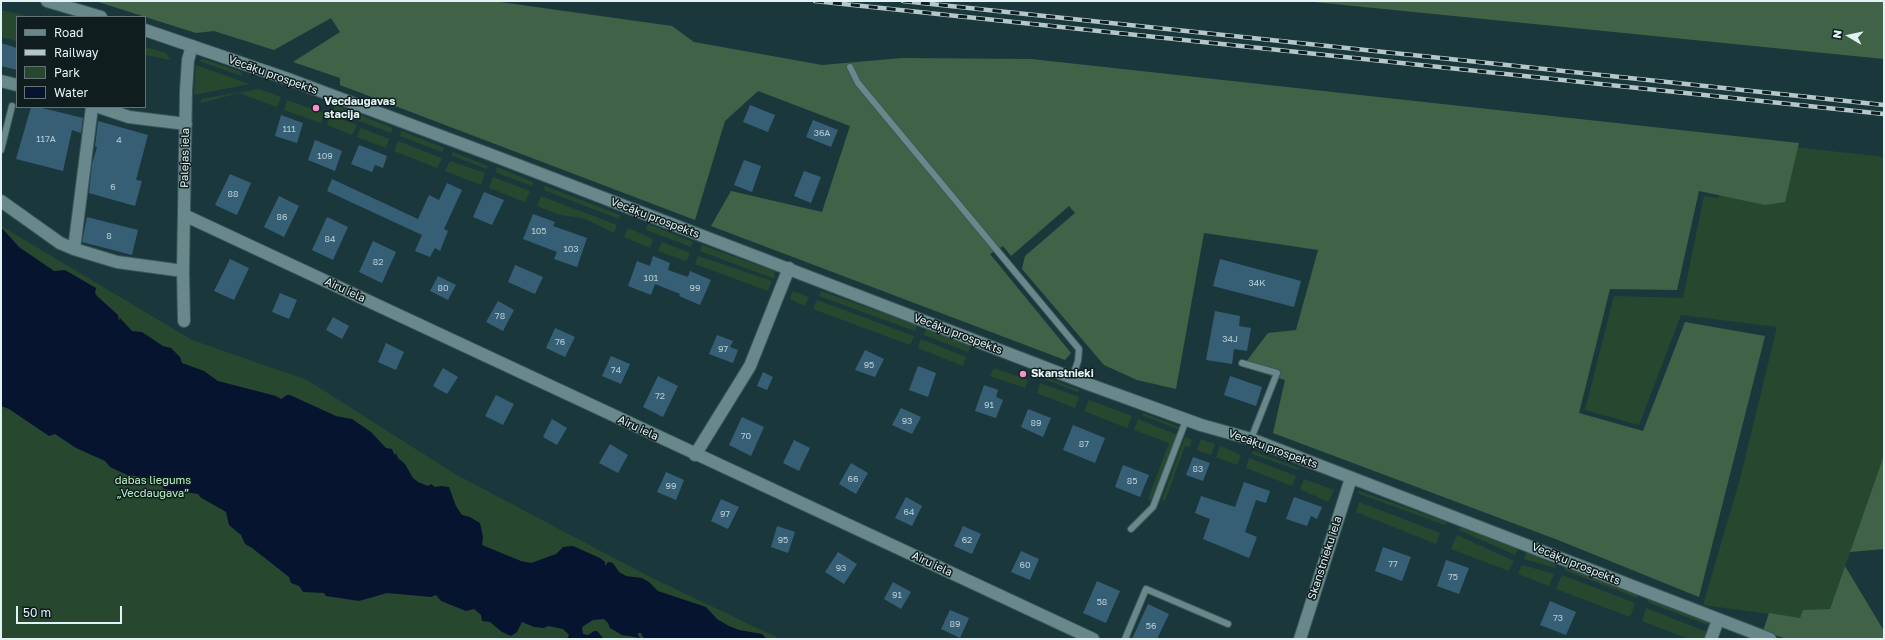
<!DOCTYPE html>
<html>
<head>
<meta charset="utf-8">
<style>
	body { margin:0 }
	#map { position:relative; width:1885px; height:640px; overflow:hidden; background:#1a383c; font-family:"Golos Text",sans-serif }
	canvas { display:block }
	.frame { position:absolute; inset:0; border:2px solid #e2f3f5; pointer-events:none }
	.legend { position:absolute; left:16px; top:16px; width:130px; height:92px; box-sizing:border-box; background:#101d1e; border:1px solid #647374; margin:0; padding:5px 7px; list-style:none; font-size:12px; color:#e2f3f5 }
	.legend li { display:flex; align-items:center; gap:8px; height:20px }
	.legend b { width:20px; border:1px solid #647374 }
	.north { position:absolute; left:1829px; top:16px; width:40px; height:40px; -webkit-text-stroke:3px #101d1e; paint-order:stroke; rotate:279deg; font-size:11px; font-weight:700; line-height:16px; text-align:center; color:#e2f3f5 }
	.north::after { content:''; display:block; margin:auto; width:14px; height:18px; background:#e2f3f5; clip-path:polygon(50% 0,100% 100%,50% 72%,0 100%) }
	.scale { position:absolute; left:16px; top:606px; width:106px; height:18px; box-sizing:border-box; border:2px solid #e2f3f5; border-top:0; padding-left:5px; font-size:12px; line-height:14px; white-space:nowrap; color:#e2f3f5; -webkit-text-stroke:3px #101d1e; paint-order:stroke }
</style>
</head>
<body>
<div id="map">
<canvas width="1885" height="640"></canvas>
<div class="frame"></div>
<ul class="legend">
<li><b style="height:5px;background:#68888c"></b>Road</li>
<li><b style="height:5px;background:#b4c8cb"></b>Railway</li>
<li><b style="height:11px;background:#27482f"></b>Park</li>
<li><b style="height:11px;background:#071430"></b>Water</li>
</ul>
<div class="north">N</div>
<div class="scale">50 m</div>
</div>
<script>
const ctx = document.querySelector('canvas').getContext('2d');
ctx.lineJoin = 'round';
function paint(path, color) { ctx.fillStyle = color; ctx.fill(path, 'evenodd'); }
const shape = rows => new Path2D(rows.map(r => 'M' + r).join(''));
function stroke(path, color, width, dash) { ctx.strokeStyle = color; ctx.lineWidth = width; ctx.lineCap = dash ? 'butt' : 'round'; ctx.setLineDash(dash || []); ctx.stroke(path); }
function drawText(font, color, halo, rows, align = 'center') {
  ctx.font = font + ' "Golos Text",sans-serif'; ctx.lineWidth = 3; ctx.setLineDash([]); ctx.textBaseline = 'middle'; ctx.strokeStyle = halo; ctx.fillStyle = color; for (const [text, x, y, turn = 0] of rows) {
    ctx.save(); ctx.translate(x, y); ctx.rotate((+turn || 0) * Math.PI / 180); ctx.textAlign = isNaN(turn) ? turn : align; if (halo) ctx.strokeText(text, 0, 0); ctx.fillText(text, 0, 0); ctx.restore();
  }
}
paint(shape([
	[1,10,32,17,17,17,17,41,1,37],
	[145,47,166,53,170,60,146,55,145,60],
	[203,59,241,72,242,76,199,61],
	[196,65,249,84,194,95],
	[259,89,281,97,277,107,239,93,201,103,201,99],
	[287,100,324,113,321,123,284,110],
	[335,105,393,128,391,133,333,111],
	[330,115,357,125,352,135,327,125],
	[361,128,389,139,386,148,357,137],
	[402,131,444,148,442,152,400,136],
	[1730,140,1884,157,1884,455,1830,609,1804,610,1800,618,1703,605,1740,479,1777,327,1681,315,1639,425,1585,410,1614,296,1683,298,1704,196,1718,198],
	[398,141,442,158,437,168,394,151],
	[453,152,488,166,487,169,451,155],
	[450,161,485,173,481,185,445,171],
	[497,167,533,182,532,186,495,172],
	[493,177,530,191,525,202,489,188],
	[545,186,620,215,619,219,544,190],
	[541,196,617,225,614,233,583,218,560,215,537,206],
	[648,224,693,242,691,247,646,230],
	[1,226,192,340,307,380,455,474,648,576,780,639,1,639],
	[628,228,653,239,650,248,624,237],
	[662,242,690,253,686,261,658,251],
	[702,245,774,271,775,279,700,251],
	[698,256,772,281,768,291,695,264],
	[793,291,809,297,805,306,790,299],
	[821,291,917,325,915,331,819,296],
	[817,300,914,336,910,345,813,309],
	[926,329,970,346,968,352,924,335],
	[921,339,966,357,963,366,918,348],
	[994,368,1028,380,1025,388,990,376],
	[1043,376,1079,390,1078,392,1042,378],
	[1040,383,1079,397,1075,408,1037,393],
	[1089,400,1132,416,1127,428,1084,411],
	[1143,413,1179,427,1178,429,1142,415],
	[1138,419,1177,435,1151,500,1148,499,1169,443,1134,430],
	[1185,437,1192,440,1190,447,1185,446,1165,501,1162,500],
	[1201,439,1215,444,1211,455,1197,450],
	[1220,446,1241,455,1237,465,1216,457],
	[1253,451,1299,468,1298,470,1252,454],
	[1249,458,1296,476,1292,486,1246,468],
	[1304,479,1334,490,1328,502,1300,489],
	[1359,491,1446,522,1445,525,1357,493],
	[1359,502,1440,533,1436,544,1356,512],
	[1460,527,1518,549,1515,555,1459,530],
	[1457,535,1514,561,1509,571,1451,549],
	[1527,552,1556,565,1555,568,1524,559],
	[1522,565,1554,574,1549,586,1518,574],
	[1565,567,1638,595,1637,598,1564,570],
	[1562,575,1635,603,1630,617,1556,589],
	[1649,599,1709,622,1708,625,1647,602],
	[1646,608,1707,632,1704,639,1689,639,1642,621]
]), '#27482f');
paint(shape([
	[95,1,493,1,672,26,694,42,822,65,902,58,1031,59,1799,143,1785,202,1765,205,1699,191,1677,290,1610,289,1579,413,1643,431,1685,322,1765,336,1699,597,1558,540,1273,433,1285,380,1242,367,1268,333,1296,330,1318,250,1204,233,1176,389,1137,380,1104,365,1022,269,1025,256,1075,213,1069,206,1011,256,1003,246,990,254,1071,353,1065,360,711,226,731,191,822,212,850,126,758,91,725,121,695,220,340,85,340,78,293,62,340,32,331,18,274,50,214,31,196,33],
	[1303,1,1884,1,1884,59,1314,2],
	[1884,455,1884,549,1850,552],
	[1845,566,1884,631,1884,639,1787,639,1763,631,1769,613,1800,618,1803,610,1830,609]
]), '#406348');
paint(shape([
	[1,227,19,247,54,271,65,270,96,288,95,293,97,296,118,315,119,321,120,318,132,331,142,332,163,346,171,348,180,357,182,363,204,371,218,381,276,396,281,399,287,395,290,395,336,416,352,419,371,432,386,448,392,449,394,454,396,455,396,452,398,458,405,464,413,478,418,482,428,486,431,484,435,487,441,486,449,487,456,506,462,515,470,517,480,523,483,537,482,545,521,561,531,563,556,554,563,547,573,546,600,558,605,562,605,566,608,562,613,563,619,572,626,576,642,578,649,582,658,591,706,607,717,619,729,626,739,630,762,634,767,639,644,639,641,633,638,633,638,635,640,638,622,635,610,628,608,623,604,619,593,620,582,627,583,634,588,635,594,631,597,631,604,639,567,639,569,635,563,629,548,626,544,628,534,627,522,622,517,632,511,636,502,632,490,622,482,621,481,615,474,609,466,611,441,601,436,595,431,597,387,593,359,601,326,596,324,593,303,592,299,586,291,583,289,577,252,548,245,544,241,535,229,525,226,512,200,497,198,494,164,489,162,486,148,478,127,475,110,467,105,461,76,448,55,434,49,436,9,409,1,406]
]), '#071430');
paint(shape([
	[1,43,17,48,17,70,1,66],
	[750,105,775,115,768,132,743,122],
	[31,107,38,107,83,118,81,133,72,130,63,171,16,159],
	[281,115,303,123,297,143,275,136],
	[813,120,838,130,831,147,806,137],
	[98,121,148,135,136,180,142,181,135,206,89,193,92,164,97,147,95,147],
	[315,140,342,151,335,171,308,160],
	[359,145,387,156,383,168,375,165,372,172,351,164],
	[744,160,761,166,752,192,734,185],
	[804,171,821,177,811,203,794,196],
	[230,174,251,183,237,215,215,205],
	[332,179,418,219,429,195,439,200,447,183,462,190,444,229,448,231,440,251,435,248,430,257,415,251,422,235,327,191],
	[484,192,504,200,492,225,473,217],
	[279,196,299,206,284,237,264,227],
	[533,214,555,222,553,226,587,238,577,267,554,259,557,252,523,239],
	[87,217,138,230,132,255,82,242],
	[327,217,348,227,333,260,312,250],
	[373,241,396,252,382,283,359,272],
	[653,256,670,263,668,270,688,277,690,271,711,280,700,305,679,296,680,294,655,284,651,295,628,286,637,261,650,266],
	[230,259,249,268,234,300,214,291],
	[1220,259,1301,281,1294,307,1213,286],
	[515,265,543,277,535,294,508,282],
	[438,276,456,285,448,300,430,291],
	[280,293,297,300,289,319,272,312],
	[498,301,514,310,503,331,486,322],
	[1215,311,1240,316,1239,326,1251,328,1247,351,1234,349,1232,364,1206,360],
	[333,317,349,326,342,339,326,330],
	[555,328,575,337,565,357,546,348],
	[717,335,733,341,730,347,738,350,733,363,709,354],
	[386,343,404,352,396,370,378,362],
	[865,350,884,359,875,377,855,370],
	[611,356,630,364,621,384,602,376],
	[918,366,936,373,928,397,909,390],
	[443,368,458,377,447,394,433,386],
	[763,372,773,377,767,390,757,386],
	[658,376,678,386,663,417,643,407],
	[1230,376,1262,387,1256,406,1224,395],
	[984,385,998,390,996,397,1003,400,996,418,975,411],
	[496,395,514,404,503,425,485,416],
	[901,408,921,417,912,434,892,425],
	[1028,409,1051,418,1043,437,1021,427],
	[742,417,764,427,751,456,729,445],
	[552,419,567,428,557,445,543,437],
	[1073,425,1105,438,1095,463,1063,450],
	[794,440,810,448,799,471,783,463],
	[610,444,628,455,618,473,599,463],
	[1193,457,1210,463,1203,481,1186,475],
	[851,463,868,473,856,494,839,484],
	[1123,465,1149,475,1140,497,1115,487],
	[666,472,684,480,676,500,657,492],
	[1244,482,1270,491,1266,503,1256,500,1245,532,1257,537,1249,558,1203,539,1210,519,1195,513,1201,496,1235,507],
	[906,497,922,506,912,526,895,518],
	[1294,497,1322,507,1317,519,1311,516,1307,526,1286,519],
	[721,499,739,507,728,529,711,521],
	[777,526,795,532,788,553,771,547],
	[963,526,981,534,972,554,954,546],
	[1383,547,1411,557,1402,581,1375,571],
	[1021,551,1039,559,1030,580,1011,572],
	[838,552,857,564,844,584,825,572],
	[1446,560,1469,568,1459,594,1437,586],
	[1097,581,1120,591,1106,623,1083,613],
	[893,582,911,592,901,609,884,599],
	[1550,601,1576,612,1566,635,1540,625],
	[1148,604,1169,614,1157,639,1132,639],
	[950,610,969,618,960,638,941,629]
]), '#365f76');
const lane = shape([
	[850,67,858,83,1079,349,1078,361,1072,378],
	[1,150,12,106],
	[1242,363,1277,373,1251,439],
	[1131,529,1153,507,1186,420],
	[1125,639,1146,589,1228,624]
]);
const street = shape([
	[1,81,17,85],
	[99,107,129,117,186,124],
	[1,201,60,243,74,249,117,262,183,271],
	[184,215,1093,639],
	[74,249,92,107],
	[184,321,183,271,186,91,188,60,192,46],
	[695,455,750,366,789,268],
	[1300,639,1351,478],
	[1711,639,1718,620]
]);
const secondary = shape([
	[47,1,101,17],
	[145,30,291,80,497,157,1088,384,1201,425,1251,439,1770,639]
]);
stroke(lane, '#3c5659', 8);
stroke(street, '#3c5659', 14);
stroke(secondary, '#3c5659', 14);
stroke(lane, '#68888c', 6);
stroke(street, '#68888c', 12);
stroke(secondary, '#68888c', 12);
const rail = shape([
	[815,1,1884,114],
	[903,1,1884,105]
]);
stroke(rail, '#b4c8cb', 4.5);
stroke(rail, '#101d1e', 3, [9]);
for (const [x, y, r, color] of [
	[316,108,4,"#f98fca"],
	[1023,374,4,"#f98fca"]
]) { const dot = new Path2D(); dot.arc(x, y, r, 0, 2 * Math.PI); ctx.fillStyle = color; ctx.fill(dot); stroke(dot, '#101d1e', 1.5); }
drawText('9px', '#b7ced5', null, [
	["111",289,129],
	["36A",822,133],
	["117A",46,139],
	["4",119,140],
	["109",325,156],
	["6",113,187],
	["88",233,194],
	["86",282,217],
	["105",539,231],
	["8",109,236],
	["84",330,239],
	["103",571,249],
	["82",378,262],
	["101",651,278],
	["34K",1257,283],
	["80",443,288],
	["99",695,288],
	["78",500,316],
	["34J",1230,339],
	["76",560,342],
	["97",723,349],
	["95",869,365],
	["74",616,370],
	["72",660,396],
	["91",989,405],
	["93",907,421],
	["89",1036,423],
	["70",746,436],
	["87",1084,444],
	["83",1198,469],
	["66",853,479],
	["85",1132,481],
	["99",671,486],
	["64",909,512],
	["97",725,514],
	["95",783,540],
	["62",967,540],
	["77",1393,564],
	["60",1025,565],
	["93",841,568],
	["75",1453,577],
	["91",897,595],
	["58",1102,602],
	["73",1558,618],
	["89",955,624],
	["56",1151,626]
]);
drawText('11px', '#e2f3f5', '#101d1e', [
	["Vecāķu prospekts",273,75,20],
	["Palejas iela",185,158,-89],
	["Vecāķu prospekts",655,218,21],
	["Airu iela",345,290,25],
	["Vecāķu prospekts",958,334,21],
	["Airu iela",638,428,25],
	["Vecāķu prospekts",1273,449,20],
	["Skanstnieku iela",1325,558,-72],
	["Airu iela",932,564,25],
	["Vecāķu prospekts",1576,564,22]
]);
drawText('bold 11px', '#e2f3f5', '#101d1e', [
	["Vecdaugavas",324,102],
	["stacija",324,115],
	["Skanstnieki",1031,374]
], 'left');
drawText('11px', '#b7f3c4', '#101d1e', [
	["dabas liegums",153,481],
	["„Vecdaugava”",153,494]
]);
</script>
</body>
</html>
